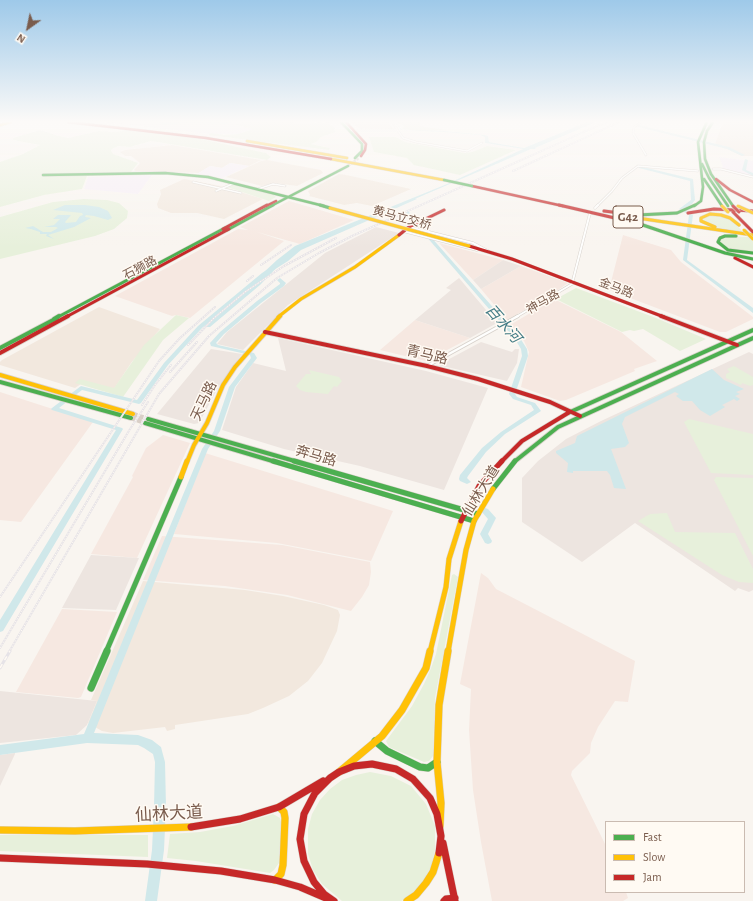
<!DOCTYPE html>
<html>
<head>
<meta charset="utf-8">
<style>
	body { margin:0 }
	#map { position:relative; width:753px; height:901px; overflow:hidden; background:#f9f5f0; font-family:"Alegreya Sans",sans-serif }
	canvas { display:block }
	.legend { position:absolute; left:605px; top:821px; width:140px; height:72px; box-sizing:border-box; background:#fffaf3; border:1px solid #cabbb1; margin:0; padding:5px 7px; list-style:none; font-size:12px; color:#7a5c4d }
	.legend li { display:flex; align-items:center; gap:8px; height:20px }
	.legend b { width:20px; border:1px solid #cabbb1 }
	.north { position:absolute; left:8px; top:8px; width:40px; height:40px; -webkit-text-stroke:3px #fffaf3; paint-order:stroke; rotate:213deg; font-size:11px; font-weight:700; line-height:16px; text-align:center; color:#7a5c4d }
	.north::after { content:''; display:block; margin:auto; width:14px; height:18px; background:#7a5c4d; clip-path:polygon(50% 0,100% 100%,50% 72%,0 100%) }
</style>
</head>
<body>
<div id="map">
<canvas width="753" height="901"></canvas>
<ul class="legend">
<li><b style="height:5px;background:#4caf50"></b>Fast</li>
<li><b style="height:5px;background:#ffc107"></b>Slow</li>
<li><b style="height:5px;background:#c62828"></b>Jam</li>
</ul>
<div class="north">N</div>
</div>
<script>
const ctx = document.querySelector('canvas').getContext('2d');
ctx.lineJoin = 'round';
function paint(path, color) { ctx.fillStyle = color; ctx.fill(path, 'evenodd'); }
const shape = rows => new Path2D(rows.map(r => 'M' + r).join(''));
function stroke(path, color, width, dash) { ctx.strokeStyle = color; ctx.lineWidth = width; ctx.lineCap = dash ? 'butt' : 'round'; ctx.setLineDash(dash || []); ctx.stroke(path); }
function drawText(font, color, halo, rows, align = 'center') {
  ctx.font = font + ' "Alegreya Sans","Noto Sans SC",sans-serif'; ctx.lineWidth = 3; ctx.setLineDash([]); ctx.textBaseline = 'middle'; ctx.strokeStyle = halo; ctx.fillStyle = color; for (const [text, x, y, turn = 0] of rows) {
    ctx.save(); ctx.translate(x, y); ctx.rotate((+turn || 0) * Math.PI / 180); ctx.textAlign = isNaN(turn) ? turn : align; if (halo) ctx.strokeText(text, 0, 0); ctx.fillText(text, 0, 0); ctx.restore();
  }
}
paint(shape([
	[351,122,388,122,393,129,358,128],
	[723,122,753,122,753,156,742,156,715,144],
	[172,145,261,160,249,166,230,163,222,168,210,166,199,173,136,171,134,170,140,163,131,156,125,156,120,152,125,150],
	[267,160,321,170,323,173,297,186,275,183,262,186,226,177,261,161],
	[339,174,346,175,411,189,372,206,357,203,344,205,309,196,310,195,308,191],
	[184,179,221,186,263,199,224,219,197,213,171,213,158,208,157,204,161,194,160,190],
	[99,307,160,329,131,363,114,389,81,384,75,388,0,365,0,362,2,360],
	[143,581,245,590,283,596,324,605,338,610,340,615,337,631,322,663,308,681,289,696,263,708,248,714,175,725,175,729,167,731,165,727,113,733,102,731,88,723,97,701,91,700]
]), '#f2e8de');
paint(shape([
	[289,201,354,220,300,244,257,232,284,241,190,318,176,315,172,316,115,296,238,229,248,230,240,227],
	[623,235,671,250,681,262,753,317,753,319,726,332,720,332,609,290],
	[439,243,484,255,503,260,473,280],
	[521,266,568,283,551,295,507,320,481,289],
	[554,299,621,332,657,361,634,369,635,371,566,400,560,401,521,387,529,352,524,341,510,325],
	[415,320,470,338,426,361,380,350],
	[0,392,93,422,21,522,0,520],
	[163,435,190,443,137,558,91,554,133,477,132,476,146,448],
	[205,453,393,511,371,561,277,543,174,534],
	[162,536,282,545,370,562,371,572,369,585,362,597,351,611,287,595,225,586,143,580],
	[481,573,488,578,496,589,635,661,628,702,615,701,598,727,591,743,590,753,572,771,571,775,606,846,606,892,626,892,628,898,623,901,492,901,481,842,473,790,469,730,471,689,460,684],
	[62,609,117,612,81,697,78,698,16,692]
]), '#f6e8e1');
paint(shape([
	[376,227,399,233,288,305,243,350,217,344,227,332,325,253],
	[503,260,521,266,481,289,473,280],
	[459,278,497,323,470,338,415,320,451,290,446,288],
	[278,338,426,371,488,388,444,490,360,466,284,449,222,430,236,387,253,363,286,371],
	[481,342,512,352,515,349,519,349,517,363,507,381,438,365],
	[211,349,242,354,219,386,199,423,194,424,157,414],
	[749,352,753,354,753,590,749,592,738,588,735,591,635,523,582,562,522,522,522,478,538,461,566,439,601,421],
	[91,555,139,558,116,610,62,608],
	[0,691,97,701,87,725,76,735,0,743],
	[15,753,15,754,0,786,0,755]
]), '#ede5e0');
paint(shape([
	[105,122,244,122,236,125,253,129,238,134,209,134],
	[719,157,753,161,753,176,721,168,723,167],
	[230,163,249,166,222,178,197,174,210,166,222,168],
	[152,175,138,194,84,189,88,177]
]), '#f6eef6');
paint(shape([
	[244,122,292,122,298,124,329,122,329,124,335,128,334,130,336,132,321,137,316,142,311,144,330,148,329,150,208,135,211,133,225,135,238,134,253,129,236,125],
	[397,122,418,122,421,126,424,127,448,130,419,131,402,129,404,126],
	[40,130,59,136,68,138,99,131,117,132,126,130,196,138,266,153,271,157,267,160,151,141,130,147,118,146,112,149,111,151,113,154,138,163,131,172,88,173,82,189,44,195,0,207,0,162,23,154,40,145,13,140,13,138],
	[369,137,396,137,405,142,465,153,472,152,487,146,516,150,460,175,414,165,407,158,374,152],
	[237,184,274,195,276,197,269,201,227,187],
	[84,199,107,200,119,203,128,211,127,218,114,229,95,236,0,259,0,217,53,202],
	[711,215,726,217,734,222,743,232,714,227,704,222,702,219,704,217],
	[729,236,748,237,753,241,753,252,747,253,729,250,720,244,720,240],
	[576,288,656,318,706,339,680,351,643,329,634,331,630,330,622,332,556,299],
	[176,315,189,318,163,340,123,397,75,383,80,379,114,388,144,345],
	[734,366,753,377,753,385,750,386,742,383,741,385,726,378,726,374,730,372,727,369],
	[309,370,339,377,342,381,337,387,334,386,328,394,306,392,300,390,296,386,306,374,311,374],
	[689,419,753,434,753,475,711,473,684,422],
	[716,477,753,478,753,556,714,480],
	[667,513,675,532,735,533,753,569,753,583,739,582,722,575,638,521,650,514],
	[454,574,458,577,435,698,433,756,429,761,424,762,389,747,386,741,412,706,424,684,431,668,436,654,452,575],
	[370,772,391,776,411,786,426,804,435,826,435,850,431,867,423,881,412,894,401,901,342,901,322,884,313,870,308,854,308,829,312,814,320,800,330,789,342,780,356,775],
	[273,814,280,818,281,822,279,863,274,870,270,873,196,861,167,858,170,834,200,832,233,826],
	[0,835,148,835,148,857,0,851]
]), '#e7f0db');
paint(shape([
	[159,122,233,122,226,124,188,123,163,125],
	[395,122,402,130,444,131,485,135,488,136,489,142,524,148,587,122,596,122,535,148,536,149,531,149,301,248,283,261,260,285,210,327,204,327,222,307,248,287,277,260,295,246,447,184,523,149,485,143,485,137,480,135,445,132,401,130],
	[65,205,85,205,99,207,108,211,112,218,108,220,94,216,86,215,85,217,91,218,74,227,48,235,54,239,46,236,47,234,40,234,40,232,31,229,25,228,33,226,43,232,51,232,58,228,56,227,44,227,54,225,60,219,53,219,58,215,71,215,65,222,66,223,76,222,80,216,83,215,82,213,53,210],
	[712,369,724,380,744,389,736,392,740,394,735,396,740,399,737,401,734,399,722,405,725,407,710,416,700,410,692,401,683,401,676,396,679,394,675,392,625,417,622,424,629,443,625,447,611,449,626,489,614,488,610,475,607,471,573,471,573,473,567,472,568,463,556,453,556,451,575,443,577,436]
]), '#d0e8ea');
paint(shape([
	[639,125,729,147,745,155,742,156,727,149,638,127,639,125],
	[745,159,748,160,746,170,753,173,753,176,742,170,745,159],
	[639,166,693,179,695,200,692,204,684,209,693,215,687,260,753,308,753,313,683,260,689,215,679,209,691,200,690,181,639,168,639,166],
	[414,198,417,199,301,250,288,261,266,275,202,328,168,365,141,403,139,404,82,390,59,408,122,428,123,429,3,631,0,632,0,620,116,430,52,410,51,409,52,408,81,386,137,400,164,363,198,326,262,273,284,259,297,248,414,198],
	[406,211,408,211,520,338,527,349,528,356,515,394,517,397,535,403,541,411,505,434,486,452,468,476,467,478,471,482,467,484,460,481,459,479,460,475,482,448,501,432,534,410,531,405,513,399,509,394,522,356,521,349,515,339,406,213,406,211],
	[280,278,286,283,284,286,261,303,224,334,216,343,218,345,254,353,257,358,235,387,220,431,208,449,94,733,138,735,152,740,161,747,162,751,165,762,166,807,164,850,157,901,145,901,152,850,154,807,155,762,153,754,144,748,138,745,87,743,0,755,0,745,84,734,202,449,214,431,229,387,251,358,250,355,211,346,210,343,220,332,257,301,280,284,280,283,277,280,280,278],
	[485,508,488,509,496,518,488,534,492,541,491,543,488,544,485,543,480,534,488,519,481,511,482,509,485,508]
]), '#d0e8ea');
stroke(shape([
	[348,166,359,158]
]), '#d9cfc7', 2.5, [2.5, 1]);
stroke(shape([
	[133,414,148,419],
	[131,418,145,423]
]), '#d9cfc7', 4.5, [4.5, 2]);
const streetFar2 = shape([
	[392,122,403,138,416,142,467,151,482,143],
	[641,122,634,127,633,133,646,155],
	[348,130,398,130],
	[713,169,721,169,753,177],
	[193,182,241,193],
	[258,189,273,184,285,186],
	[216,191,235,183],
	[597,206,612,191,622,178,638,166,698,171]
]);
const streetFar1 = shape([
	[595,208,598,205],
	[409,227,473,243,488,251],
	[403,231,477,250],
	[516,317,572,284,590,213]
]);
const street = shape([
	[427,366,518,316]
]);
const fastFar4 = shape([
	[341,122,362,144,362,151,355,158],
	[713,122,707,131,704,142,705,159,711,174,733,206],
	[702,164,709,178,728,206],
	[43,175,165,173,208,177,324,206],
	[704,179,722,206],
	[271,206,348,166],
	[694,206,701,201,703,187,698,142,707,122]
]);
const fastFar3 = shape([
	[320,205,330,208],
	[638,215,677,213,695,205],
	[619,219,637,223,725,253,753,259],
	[227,230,273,205],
	[736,236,725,236,720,238,718,242,728,250,753,253],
	[58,317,225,228]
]);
const fastFar2 = shape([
	[54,319,59,316],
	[0,348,57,318],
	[0,382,131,418],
	[568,413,753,330],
	[148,419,298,462],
	[145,423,276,462],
	[514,462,558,427,753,338]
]);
const fastFar1 = shape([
	[273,461,474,521],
	[294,461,478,514],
	[493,489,515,461],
	[106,652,181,477]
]);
const fast = shape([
	[91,688,107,651],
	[375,741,387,751,420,767,428,768,437,762]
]);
const slowFar4 = shape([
	[0,125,11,122],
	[247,141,347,158],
	[331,159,444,180]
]);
const slowFar3 = shape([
	[624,216,753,235],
	[715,227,701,221,701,218,710,214,721,215,730,218,739,225],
	[278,317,301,299,355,267,399,235]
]);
const slowFar2 = shape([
	[0,375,133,414],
	[187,462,194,445,207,423,223,385,235,367,280,316]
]);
const slowFar1 = shape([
	[181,477,187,461],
	[430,652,446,587,449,559,461,521],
	[448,652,466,550,474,521,493,489]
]);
const slow = shape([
	[339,772,382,736,402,710,426,668,430,651],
	[440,826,441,803,437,762,439,705,448,651],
	[0,830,75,831,191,827],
	[275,880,281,874,283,865,285,818,284,812,279,807],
	[407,901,416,895,426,883,433,872,439,853]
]);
const jamFar4 = shape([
	[68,122,206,138,331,159],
	[346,122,366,144,365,150,361,156],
	[716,179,730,190,753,202],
	[472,186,563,206],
	[266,206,276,201]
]);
const jamFar3 = shape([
	[559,205,619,219],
	[604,211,628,214],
	[733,212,753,232],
	[688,213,714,209,753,211],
	[223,229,267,205],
	[399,235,409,227,444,210],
	[469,246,512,259,664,317],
	[735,258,753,267],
	[66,317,229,229]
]);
const jamFar2 = shape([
	[661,316,737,345],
	[265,332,427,366,478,379,550,402,580,416],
	[0,353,68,316],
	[501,462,522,441,568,413]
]);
const jamFar1 = shape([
	[461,521,479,486,502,461]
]);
const jam = shape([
	[191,827,240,819,279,807,323,781],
	[443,843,455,901],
	[0,858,147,864,221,871,275,880,300,887,328,899],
	[334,901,324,894,314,882,304,861,300,839,304,814,315,793,330,778,339,772,354,766,372,764,396,769,413,779,430,798,437,814,441,836,439,853],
	[444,901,446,899,455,898]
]);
stroke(streetFar2, '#d7d1cb', 2.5);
stroke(streetFar1, '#d7d1cb', 3);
stroke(street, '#d7d1cb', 4);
stroke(fastFar4, '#d9d2cb', 3.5);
stroke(fastFar3, '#d9d2cb', 4);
stroke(fastFar2, '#d9d2cb', 5.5);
stroke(fastFar1, '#d9d2cb', 6);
stroke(fast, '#d9d2cb', 8);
stroke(slowFar4, '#d9d2cb', 3.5);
stroke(slowFar3, '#d9d2cb', 4);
stroke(slowFar2, '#d9d2cb', 5.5);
stroke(slowFar1, '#d9d2cb', 6);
stroke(slow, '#d9d2cb', 8);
stroke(jamFar4, '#d9d2cb', 3.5);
stroke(jamFar3, '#d9d2cb', 4);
stroke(jamFar2, '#d9d2cb', 5.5);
stroke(jamFar1, '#d9d2cb', 6);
stroke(jam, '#d9d2cb', 8);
stroke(streetFar2, '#fefefd', 1.5);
stroke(streetFar1, '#fefefd', 2);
stroke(street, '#fefefd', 2.5);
stroke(fastFar4, '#4caf50', 2.5);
stroke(fastFar3, '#4caf50', 3);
stroke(fastFar2, '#4caf50', 4);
stroke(fastFar1, '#4caf50', 5);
stroke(fast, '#4caf50', 7);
stroke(slowFar4, '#ffc107', 2.5);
stroke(slowFar3, '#ffc107', 3);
stroke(slowFar2, '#ffc107', 4);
stroke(slowFar1, '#ffc107', 5);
stroke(slow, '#ffc107', 7);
stroke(jamFar4, '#c62828', 2.5);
stroke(jamFar3, '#c62828', 3);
stroke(jamFar2, '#c62828', 4);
stroke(jamFar1, '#c62828', 5);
stroke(jam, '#c62828', 7);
const railFar1 = shape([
	[513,171,619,122],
	[261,265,291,245],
	[247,281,253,276],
	[188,345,214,318,245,292,284,266,336,238],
	[170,372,197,342],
	[142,405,155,385,171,365],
	[0,597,159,361,180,338,215,307],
	[0,648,130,429,148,402],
	[9,652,159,394,209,336,277,278,319,253,352,236,606,122]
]);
const rail = shape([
	[0,668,10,651]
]);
stroke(railFar1, '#e6e3e7', 2);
stroke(rail, '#e6e3e7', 3);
stroke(railFar1, '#fffaf3', 1, [1.5]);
stroke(rail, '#fffaf3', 1.5, [4.5]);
const fastBridge = shape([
	[444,180,472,186]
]);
const slowBridge = shape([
	[722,206,728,212],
	[738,206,753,213],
	[330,208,469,246],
	[744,230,753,239]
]);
const jamBridge = shape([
	[733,206,739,212]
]);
stroke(fastBridge, '#d9d2cb', 3.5, []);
stroke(slowBridge, '#d9d2cb', 4, []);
stroke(jamBridge, '#d9d2cb', 4, []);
stroke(fastBridge, '#4caf50', 2.5);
stroke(slowBridge, '#ffc107', 3);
stroke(jamBridge, '#c62828', 3);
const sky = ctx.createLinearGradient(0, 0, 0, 248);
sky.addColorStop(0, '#9ec9e9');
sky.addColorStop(0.49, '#fcfaf8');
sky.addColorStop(1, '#fcfaf800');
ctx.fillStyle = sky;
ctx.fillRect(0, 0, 753, 248);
drawText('12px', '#7a5c4d', '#fffaf3', [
	["黄马立交桥",402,218,15],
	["石狮路",140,268,-28],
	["金马路",616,288,21],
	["神马路",543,302,-30]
]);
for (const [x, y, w] of [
	[628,217,30]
]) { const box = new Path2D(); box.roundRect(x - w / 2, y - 11, w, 22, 3); ctx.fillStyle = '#fffaf3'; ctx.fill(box); stroke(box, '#7a5c4d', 1); }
drawText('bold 13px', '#7a5c4d', null, [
	["G42",628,217]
]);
drawText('14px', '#7a5c4d', '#fffaf3', [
	["青马路",427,355,13],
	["天马路",204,401,-65],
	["奔马路",316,456,16],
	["仙林大道",481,491,-58]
]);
drawText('italic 15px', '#437c86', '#fffaf3', [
	["百水河",503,324,49]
]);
drawText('17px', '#7a5c4d', '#fffaf3', [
	["仙林大道",169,814,-3]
]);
</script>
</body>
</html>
